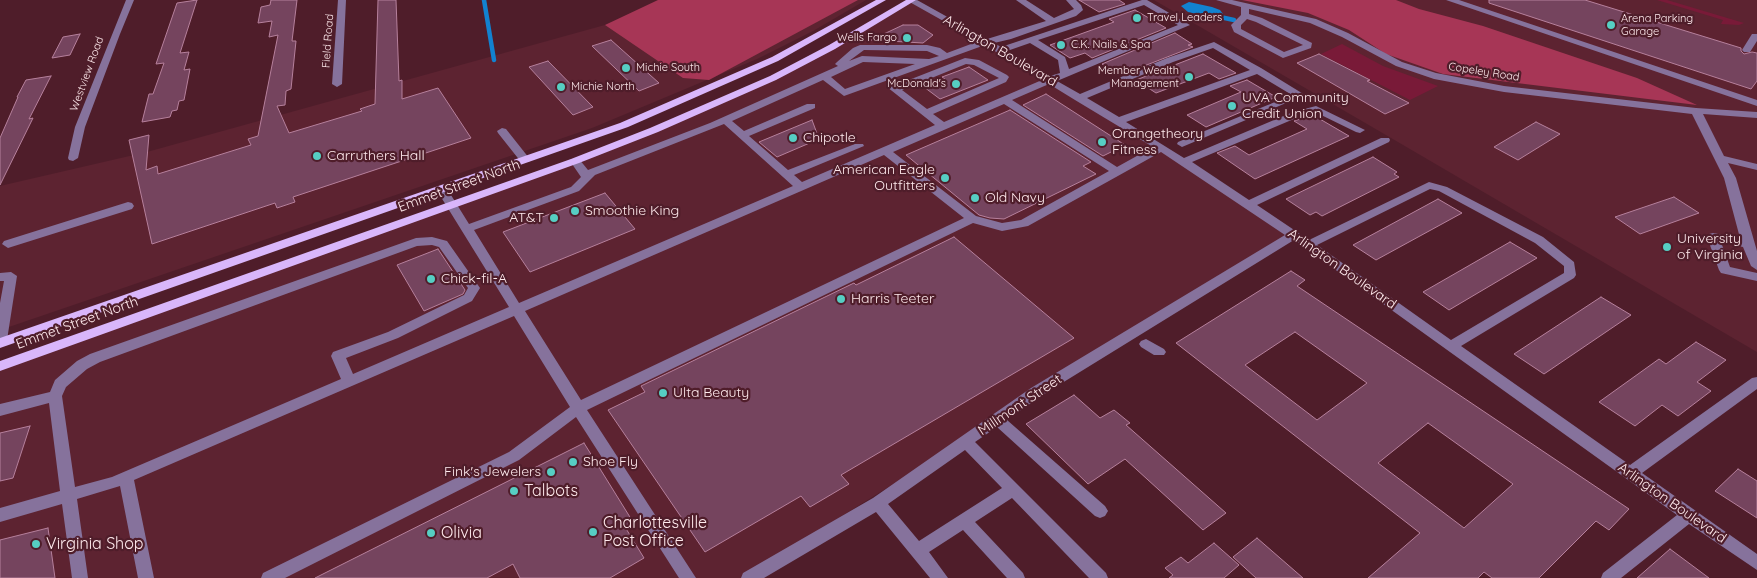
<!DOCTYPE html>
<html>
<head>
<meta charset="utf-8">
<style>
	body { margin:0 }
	canvas { display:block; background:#4f1d2a }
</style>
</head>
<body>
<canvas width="1757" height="578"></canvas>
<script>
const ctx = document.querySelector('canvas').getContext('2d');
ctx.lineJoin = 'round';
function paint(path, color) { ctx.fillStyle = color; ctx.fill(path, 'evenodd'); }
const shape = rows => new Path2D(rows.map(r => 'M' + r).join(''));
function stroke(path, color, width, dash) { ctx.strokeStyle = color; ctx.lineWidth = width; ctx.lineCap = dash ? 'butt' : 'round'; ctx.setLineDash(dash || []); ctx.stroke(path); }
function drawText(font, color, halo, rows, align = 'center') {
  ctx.font = font + ' Quicksand,sans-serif'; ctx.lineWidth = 4.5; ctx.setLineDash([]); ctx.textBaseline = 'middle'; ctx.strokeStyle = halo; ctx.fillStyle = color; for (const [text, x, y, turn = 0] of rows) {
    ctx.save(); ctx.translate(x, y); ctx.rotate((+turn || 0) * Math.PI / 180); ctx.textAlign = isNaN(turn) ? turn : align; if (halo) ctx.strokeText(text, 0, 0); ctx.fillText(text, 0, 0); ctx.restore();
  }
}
paint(shape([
	[666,0,866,0,813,31,757,59,592,128,0,330,0,186,147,152,605,25],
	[1154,0,1757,0,1757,352,1398,142],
	[911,1,1050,80,1294,235,742,578,0,578,0,365,654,130,773,78]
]), '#5d2331');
paint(shape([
	[1657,0,1667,0,1744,23,1739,25,1721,24,1723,20],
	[1342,44,1383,66,1438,86,1410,100,1321,54]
]), '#791a38');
paint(shape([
	[658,0,858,0,709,80,683,78,605,25],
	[1242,0,1396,0,1419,9,1483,26,1637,78,1697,105,1443,74,1386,54,1349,30,1308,13]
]), '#a73656');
paint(shape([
	[1189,2,1212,7,1220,10,1223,14,1214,18,1188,12,1181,6]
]), '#1282d0');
stroke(shape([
	[484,0,494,60],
	[1220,17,1234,20]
]), '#1282d0', 4.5);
const building = shape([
	[197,0,180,53,189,52,184,70,190,69,184,100,179,101,177,110,172,111,170,117,142,122,149,94,153,94,164,63,156,64,177,3,197,0],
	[271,0,297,0,292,41,296,41,291,89,286,91,285,105,277,106,289,133,362,111,360,109,375,104,378,0,396,0,399,81,402,80,402,99,438,88,471,138,293,197,295,202,277,208,275,203,152,244,129,140,149,135,146,170,157,166,158,174,251,145,248,139,258,136,278,35,269,37,272,21,258,23,261,7,270,5,271,0],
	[1079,0,1119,0,1125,4,1099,12,1079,0],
	[1489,0,1585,0,1741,48,1741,51,1744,54,1752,52,1757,53,1757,81,1751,89,1489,3,1489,0],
	[1135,10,1166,28,1092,58,1085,53,1070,58,1050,45,1114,22,1109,19,1135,10],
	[903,25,918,25,933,35,923,43,871,40,903,25],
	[1175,33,1192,44,1188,45,1193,47,1126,73,1121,70,1114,72,1102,64,1175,33],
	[80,34,70,55,52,58,63,37,80,34],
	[611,40,659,83,639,91,592,46,611,40],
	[1203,54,1236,73,1219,79,1209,73,1156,93,1136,80,1203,54],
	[1319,54,1370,80,1367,81,1409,103,1385,114,1297,63,1319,54],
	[548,61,593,107,573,115,529,67,548,61],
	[969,67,988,80,940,99,924,87,945,79,942,77,969,67],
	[51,76,29,119,33,118,0,185,0,138,18,97,17,97,26,80,51,76],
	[1247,80,1276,97,1206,127,1187,115,1241,92,1230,86,1247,80],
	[1046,94,1125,145,1103,156,1023,105,1046,94],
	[1010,110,1091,162,1083,166,1096,174,1004,219,990,218,979,215,906,155,1010,110],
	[1313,115,1349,136,1255,179,1217,153,1235,146,1249,155,1307,129,1294,121,1313,115],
	[812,120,819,139,777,157,759,142,812,120],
	[1536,122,1560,134,1518,160,1494,147,1536,122],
	[1373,157,1397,172,1394,174,1399,177,1322,216,1316,212,1310,215,1286,199,1373,157],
	[605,193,635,229,530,272,503,232,605,193],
	[1674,197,1699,213,1640,234,1615,217,1674,197],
	[1438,199,1462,213,1376,260,1353,245,1438,199],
	[954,237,1074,338,841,475,849,484,810,507,801,496,705,552,608,410,645,392,641,386,854,283,856,285,954,237],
	[1510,242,1537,258,1449,310,1423,292,1510,242],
	[438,249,465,290,463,294,424,311,397,265,438,249],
	[1291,271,1305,280,1297,286,1629,509,1609,530,1596,521,1539,578,1492,578,1484,572,1478,578,1368,578,1420,533,1176,343,1291,271],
	[1295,332,1367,383,1317,420,1245,365,1295,332],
	[1428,423,1513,484,1464,528,1378,463,1428,423],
	[1601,297,1631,315,1544,374,1514,354,1601,297],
	[1696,342,1726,360,1697,382,1711,391,1678,416,1662,405,1635,426,1599,402,1659,359,1666,364,1696,342],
	[1074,395,1100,418,1114,410,1130,423,1126,425,1226,513,1203,530,1125,459,1088,484,1026,424,1074,395],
	[30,426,13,478,0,481,0,433,30,426],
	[584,443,633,522,625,527,644,558,610,578,520,578,513,564,487,578,315,578,584,443],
	[1738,469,1757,481,1757,518,1715,491,1738,469],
	[48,528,55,578,0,578,0,540,48,528],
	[1257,538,1303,578,1256,578,1233,557,1257,538],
	[1214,543,1239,565,1224,578,1169,578,1173,575,1165,568,1181,557,1188,563,1214,543],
	[1670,549,1709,578,1637,578,1670,549]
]);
paint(building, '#75445e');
stroke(building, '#b6809c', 1);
paint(shape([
	[126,0,134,0,120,34,85,127,78,158,73,161,69,160,68,158,75,127,126,0],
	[338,0,346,0,342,84,337,87,332,84,338,0],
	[906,0,917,0,987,39,1046,21,1016,0,1026,0,1054,18,1074,9,1066,0,1076,0,1081,5,1083,10,1076,16,1011,39,994,43,1001,47,1142,0,1147,0,1190,25,1057,81,1080,94,1167,58,1214,42,1261,68,1305,95,1182,147,1177,144,1178,142,1292,95,1257,74,1126,122,1184,158,1293,112,1316,106,1365,130,1360,133,1356,132,1315,112,1301,116,1192,162,1249,200,1381,138,1389,138,1390,140,1389,142,1257,205,1309,240,1429,182,1447,187,1543,237,1574,262,1576,275,1574,278,1461,346,1630,465,1752,378,1757,377,1757,389,1642,473,1757,554,1757,570,1689,524,1621,578,1601,578,1603,573,1677,515,1294,240,1041,396,1007,420,1105,506,1108,511,1105,516,1100,518,1095,516,997,427,975,442,1106,573,1108,578,1089,578,1012,498,975,522,1023,573,1025,578,1007,578,963,530,929,552,948,578,930,578,876,512,764,578,741,578,743,573,873,498,1031,388,1285,235,1161,152,1028,226,1002,231,973,223,587,410,696,578,679,578,576,417,519,460,285,578,261,578,263,573,509,452,570,407,514,316,134,480,154,578,138,578,120,486,77,499,88,578,72,578,62,504,0,522,0,508,60,491,49,403,0,416,0,404,50,392,55,380,77,361,90,354,416,238,432,237,447,241,480,288,472,301,398,338,346,358,353,374,509,307,436,189,438,187,446,187,469,224,571,187,581,177,570,161,571,159,579,159,588,170,710,123,838,66,835,64,837,62,853,48,860,45,927,45,940,48,947,53,979,41,906,0],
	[1144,5,1178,25,1069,69,1065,57,1038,40,1144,5],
	[1030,43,1058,60,1060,73,1050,76,1007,51,1030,43],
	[985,45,1042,80,944,122,933,114,1006,82,1009,77,1007,75,979,60,965,58,896,85,890,82,887,83,887,87,935,125,802,182,794,175,864,146,863,144,855,144,788,170,749,136,815,108,815,104,807,104,744,131,732,121,823,80,844,96,985,45],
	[1213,48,1250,70,1119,117,1087,98,1173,62,1213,48],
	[864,50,927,51,939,56,929,59,862,56,849,61,864,50],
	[863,62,915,64,845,89,831,77,863,62],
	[966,64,974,65,999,78,927,109,902,90,966,64],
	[1049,84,1075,100,1153,147,1117,167,1012,100,1049,84],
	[1004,104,1109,171,1021,220,1002,223,976,216,893,152,1004,104],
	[724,124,793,186,519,303,474,230,579,191,595,175,724,124],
	[884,155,964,218,581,400,525,311,884,155],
	[1430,189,1439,191,1535,243,1564,266,1564,273,1451,340,1317,245,1430,189],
	[432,245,439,247,468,288,464,295,388,332,333,352,331,356,341,379,112,477,75,487,62,396,66,387,87,369,100,362,417,246,432,245],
	[965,450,1002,488,919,541,888,504,965,450],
	[1216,0,1232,0,1316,19,1348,33,1402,62,1436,73,1504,86,1696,108,1757,112,1757,118,1703,114,1724,156,1757,164,1757,170,1728,163,1736,178,1757,251,1757,270,1751,266,1743,247,1721,242,1730,267,1757,273,1757,281,1721,273,1719,270,1707,237,1709,234,1713,233,1740,238,1724,178,1692,114,1504,92,1434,79,1396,66,1342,37,1310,23,1249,9,1249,14,1262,18,1312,43,1311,48,1283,58,1234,32,1231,25,1241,15,1241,7,1216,0],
	[1247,19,1256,22,1303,45,1284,52,1241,29,1241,25,1247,19],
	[1446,0,1459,0,1757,100,1757,106,1446,0],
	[1752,34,1757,34,1757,41,1750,52,1744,52,1742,50,1752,34],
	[502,128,506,129,529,158,530,160,529,162,521,162,498,133,497,131,502,128],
	[128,202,132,203,134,206,132,209,8,248,2,244,4,241,128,202],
	[11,272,17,276,7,340,5,343,0,345,0,303,4,281,0,281,0,273,11,272],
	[1146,339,1164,349,1166,352,1164,355,1154,355,1141,347,1139,344,1141,341,1146,339]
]), '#86729c');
paint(shape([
	[876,0,886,0,778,61,628,127,0,348,0,338,620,123,772,57,876,0],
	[906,0,916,0,835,49,776,80,658,132,579,163,0,371,0,361,571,159,650,128,770,76,829,45,906,0]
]), '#d9b6fb');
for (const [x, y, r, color] of [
	[1137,18,5,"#56cec3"],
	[1611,25,5,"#56cec3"],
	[907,38,5,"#56cec3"],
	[1061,45,5,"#56cec3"],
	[626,68,5,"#56cec3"],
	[1189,77,5,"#56cec3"],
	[956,84,5,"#56cec3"],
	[561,87,5,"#56cec3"],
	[1232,106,5,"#56cec3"],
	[793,138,5,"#56cec3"],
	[1102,142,5,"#56cec3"],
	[317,156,5,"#56cec3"],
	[945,178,5,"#56cec3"],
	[975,198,5,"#56cec3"],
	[575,211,5,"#56cec3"],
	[554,218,5,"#56cec3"],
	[1667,247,5,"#56cec3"],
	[431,279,5,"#56cec3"],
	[841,299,5,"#56cec3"],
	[663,393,5,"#56cec3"],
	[573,462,5,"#56cec3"],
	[551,472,5,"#56cec3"],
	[514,491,5,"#56cec3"],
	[593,532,5,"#56cec3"],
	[431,533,5,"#56cec3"],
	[36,544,5,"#56cec3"]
]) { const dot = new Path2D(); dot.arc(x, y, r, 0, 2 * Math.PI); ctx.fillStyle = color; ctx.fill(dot); stroke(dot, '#4f1d2a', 2); }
drawText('11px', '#ffeaed', '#4f1d2a', [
	["Travel Leaders",1147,18],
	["Arena Parking",1621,19],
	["Garage",1621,32],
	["Wells Fargo",897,38,"right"],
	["C.K. Nails & Spa",1071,45],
	["Michie South",636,68],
	["Member Wealth",1179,71,"right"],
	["Management",1179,84,"right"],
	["McDonald's",946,84,"right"],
	["Michie North",571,87]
], 'left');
drawText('11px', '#ffeaed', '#4f1d2a', [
	["Field Road",328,41,-86],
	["Copeley Road",1484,72,9],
	["Westview Road",87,74,-70]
]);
drawText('14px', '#ffeaed', '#4f1d2a', [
	["Arlington Boulevard",1000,51,30],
	["Emmet Street North",459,186,-20],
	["Arlington Boulevard",1342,269,35],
	["Emmet Street North",77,323,-20],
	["Millmont Street",1020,405,-34],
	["Arlington Boulevard",1672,503,35]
]);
drawText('14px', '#ffeaed', '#4f1d2a', [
	["UVA Community",1242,98],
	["Credit Union",1242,114],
	["Orangetheory",1112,134],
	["Fitness",1112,150],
	["Chipotle",803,138],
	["Carruthers Hall",327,156],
	["American Eagle",935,170,"right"],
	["Outfitters",935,186,"right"],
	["Old Navy",985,198],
	["Smoothie King",585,211],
	["AT&T",544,218,"right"],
	["University",1677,239],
	["of Virginia",1677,255],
	["Chick-fil-A",441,279],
	["Harris Teeter",851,299],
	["Ulta Beauty",673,393],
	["Shoe Fly",583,462],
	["Fink's Jewelers",541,472,"right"]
], 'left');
drawText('16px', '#ffeaed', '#4f1d2a', [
	["Talbots",524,491],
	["Charlottesville",603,523],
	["Post Office",603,541],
	["Olivia",441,533],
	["Virginia Shop",46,544]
], 'left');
</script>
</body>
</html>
